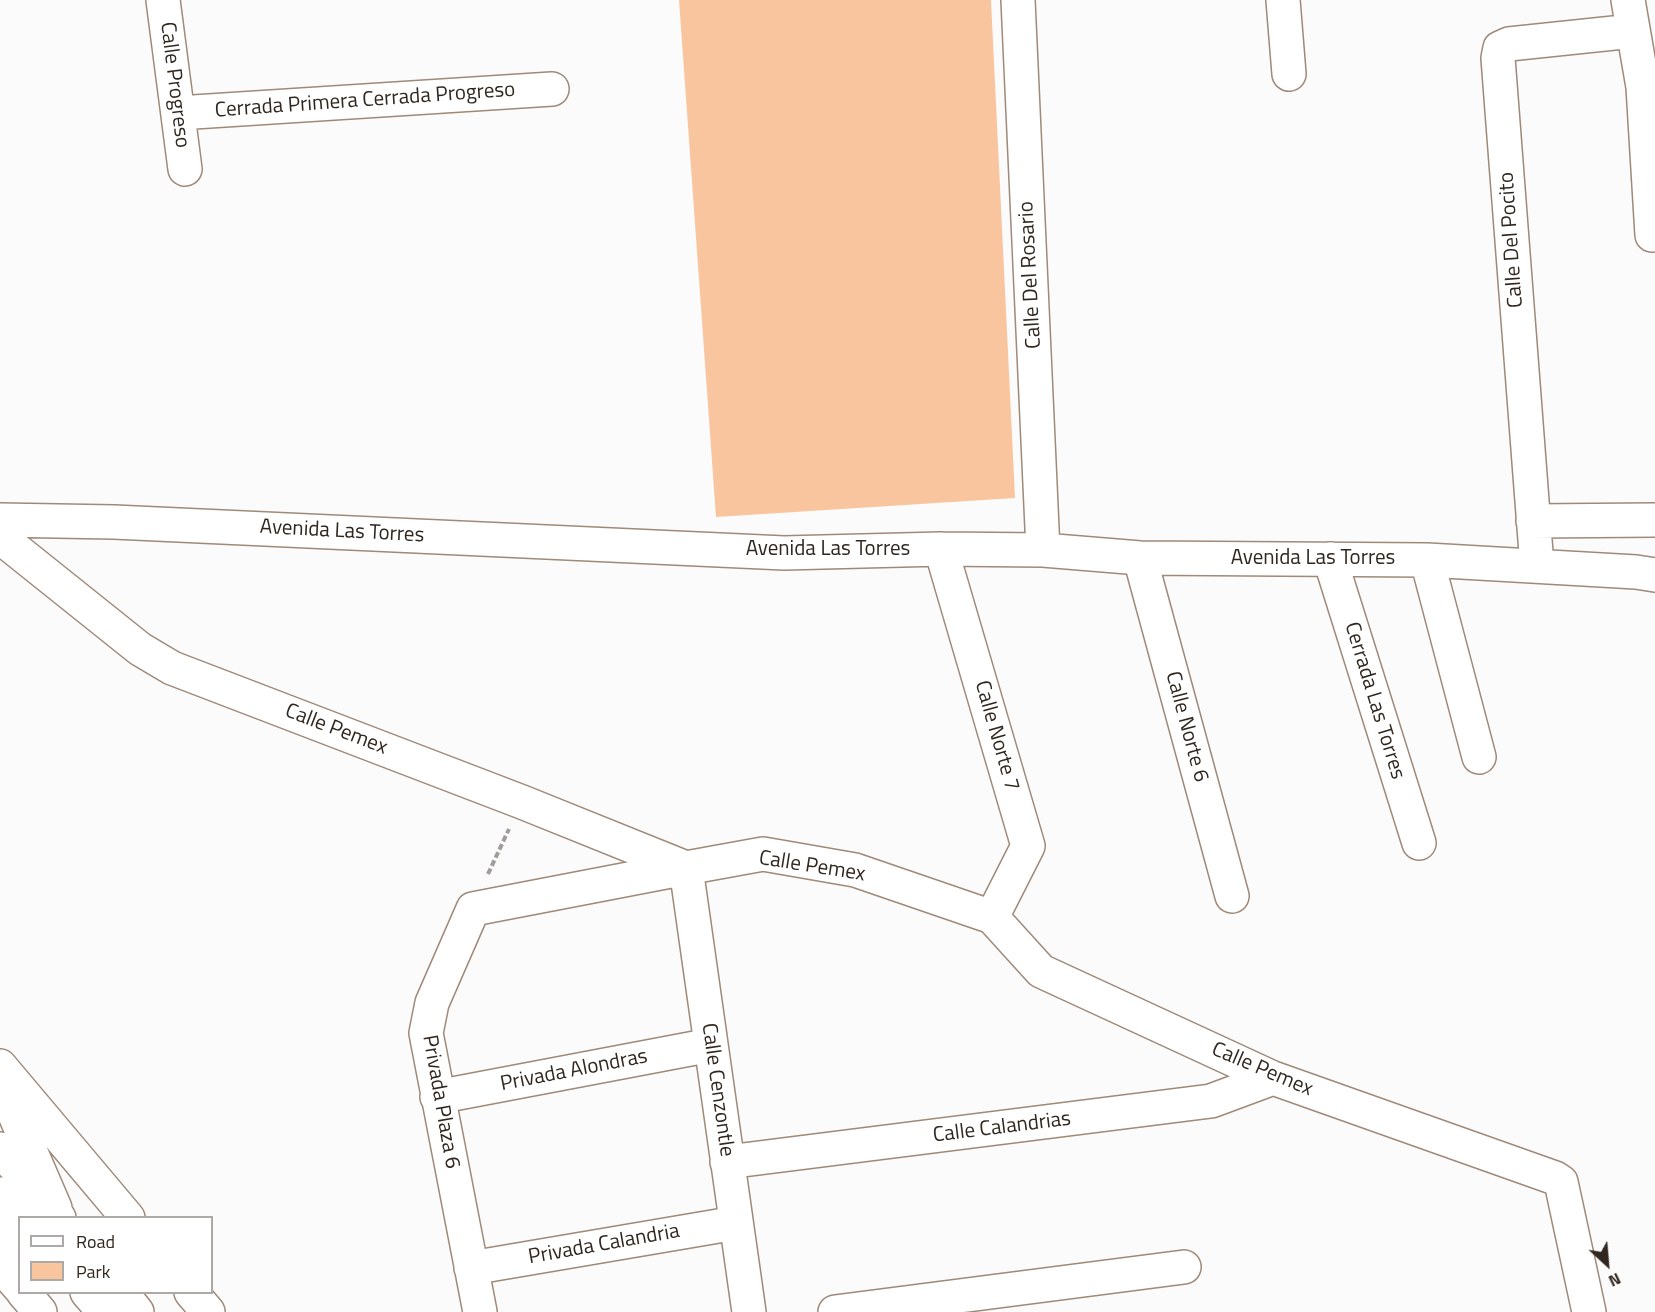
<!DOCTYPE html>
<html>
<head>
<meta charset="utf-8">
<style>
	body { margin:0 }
	#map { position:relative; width:1655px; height:1312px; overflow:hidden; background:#fbfbfb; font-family:"Titillium Web",sans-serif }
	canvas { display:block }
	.legend { position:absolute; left:18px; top:1216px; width:195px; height:78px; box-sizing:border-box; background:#fff; border:2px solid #aca9a6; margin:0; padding:8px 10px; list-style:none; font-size:18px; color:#302720 }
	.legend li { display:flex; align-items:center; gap:12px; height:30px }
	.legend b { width:30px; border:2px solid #aca9a6 }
	.north { position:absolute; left:1577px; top:1234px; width:60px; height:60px; -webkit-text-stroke:4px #fff; paint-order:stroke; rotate:154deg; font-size:16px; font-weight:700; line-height:24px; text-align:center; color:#302720 }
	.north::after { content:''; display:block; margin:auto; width:21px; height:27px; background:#302720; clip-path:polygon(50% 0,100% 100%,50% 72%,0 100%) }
</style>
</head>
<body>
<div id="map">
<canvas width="1655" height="1312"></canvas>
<ul class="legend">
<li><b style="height:8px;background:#fff"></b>Road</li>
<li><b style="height:16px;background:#f8c59e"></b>Park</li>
</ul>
<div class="north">N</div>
</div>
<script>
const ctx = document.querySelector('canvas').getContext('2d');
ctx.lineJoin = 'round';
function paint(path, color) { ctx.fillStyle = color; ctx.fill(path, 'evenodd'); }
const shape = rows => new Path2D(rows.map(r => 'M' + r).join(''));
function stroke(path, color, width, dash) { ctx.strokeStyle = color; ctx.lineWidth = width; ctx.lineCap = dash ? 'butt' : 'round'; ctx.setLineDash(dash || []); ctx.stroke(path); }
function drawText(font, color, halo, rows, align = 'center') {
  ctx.font = font + ' "Titillium Web",sans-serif'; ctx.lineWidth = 4.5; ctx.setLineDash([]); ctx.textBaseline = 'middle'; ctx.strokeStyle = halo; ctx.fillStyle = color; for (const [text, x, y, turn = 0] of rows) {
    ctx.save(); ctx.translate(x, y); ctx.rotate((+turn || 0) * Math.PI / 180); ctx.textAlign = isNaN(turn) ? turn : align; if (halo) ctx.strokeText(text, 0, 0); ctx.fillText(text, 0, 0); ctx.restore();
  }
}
paint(shape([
	[679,0,991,0,1015,498,716,517]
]), '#f8c59e');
const minor = shape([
	[163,0,185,169],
	[1018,0,1043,550],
	[1283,0,1289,74],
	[1628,0,1643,87,1652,235],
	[178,113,552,89],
	[0,520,114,522,784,553,941,549,1043,550,1140,558,1427,560,1636,572,1655,575],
	[1533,521,1655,520],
	[0,537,140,649,172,668,522,802,686,868,763,854,855,870,992,917,1041,971,1273,1078,1555,1178,1561,1182,1589,1312],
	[941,549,1028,846,992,917],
	[1140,558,1232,896],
	[1330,559,1419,843],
	[1427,560,1479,757],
	[1537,566,1498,58,1500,48,1509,44,1633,31],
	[0,1066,128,1218],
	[2,1085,55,1208],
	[437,1097,711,1045],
	[727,1162,1211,1101,1273,1078],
	[0,1194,20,1218],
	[0,1225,20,1247],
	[471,1268,736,1223],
	[87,1292,104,1312],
	[191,1292,208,1312],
	[480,1312,426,1033,432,1003,473,909,686,868,749,1312],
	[835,1312,1184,1267]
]);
const major = shape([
	[0,1149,59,1218],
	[0,1265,20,1288],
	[23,1292,40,1312],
	[121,1292,137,1312]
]);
stroke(minor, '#9f8979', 36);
stroke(major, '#9f8979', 36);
stroke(shape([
	[488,874,509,829]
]), '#a09c99', 4, [6, 3]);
stroke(minor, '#fff', 33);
stroke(major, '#fff', 33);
drawText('21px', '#302720', '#fff', [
	["Calle Progreso",174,85,83],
	["Cerrada Primera Cerrada Progreso",365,101,-4],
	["Calle Del Pocito",1512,240,-94],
	["Calle Del Rosario",1031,275,-93],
	["Avenida Las Torres",342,532,3],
	["Avenida Las Torres",828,550],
	["Avenida Las Torres",1313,559],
	["Cerrada Las Torres",1374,701,73],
	["Calle Norte 6",1186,727,75],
	["Calle Pemex",336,730,21],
	["Calle Norte 7",996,736,74],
	["Calle Pemex",812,867,9],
	["Calle Pemex",1262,1070,23],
	["Privada Alondras",574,1071,-11],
	["Calle Cenzontle",717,1090,82],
	["Privada Plaza 6",440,1102,80],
	["Calle Calandrias",1002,1128,-7],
	["Privada Calandria",604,1245,-10]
]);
</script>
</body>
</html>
